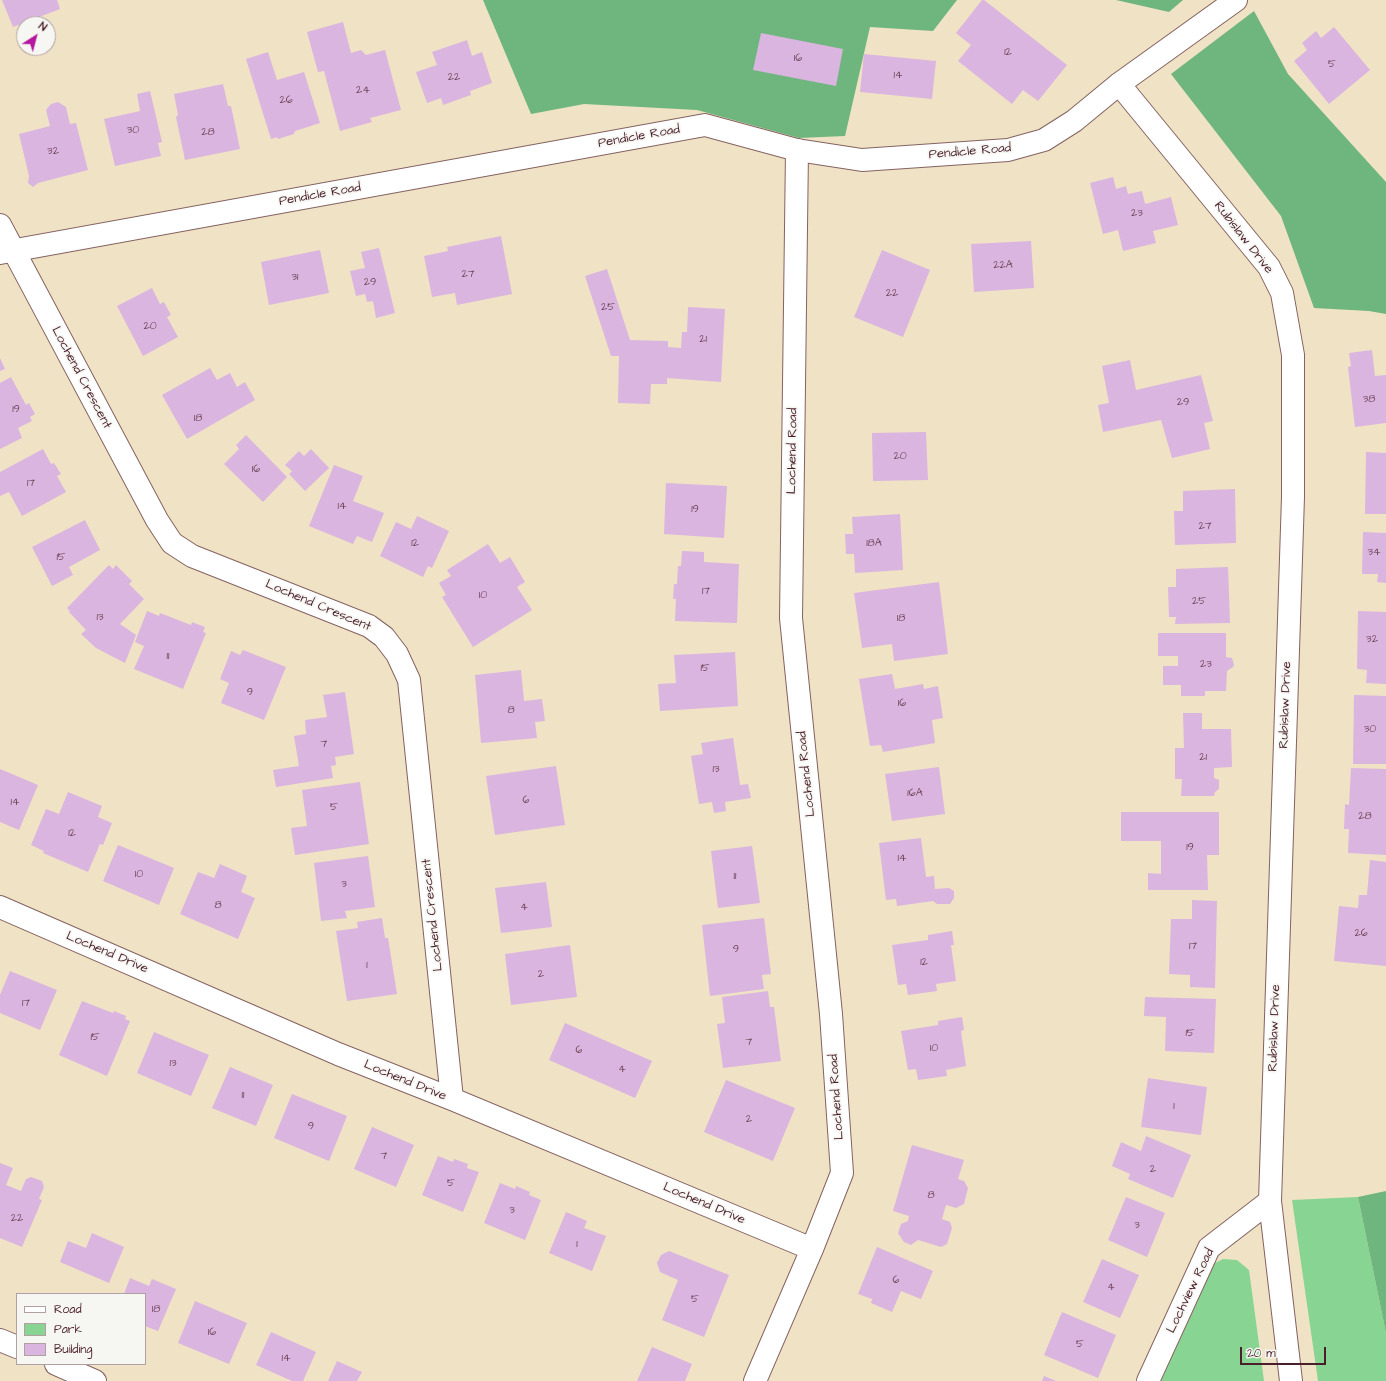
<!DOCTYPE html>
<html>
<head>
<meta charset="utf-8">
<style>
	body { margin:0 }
	#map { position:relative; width:1386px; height:1381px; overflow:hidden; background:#f0e2c5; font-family:"Architects Daughter",sans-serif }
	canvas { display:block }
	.legend { position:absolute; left:16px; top:1293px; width:130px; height:72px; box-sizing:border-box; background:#f6f6f2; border:1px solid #b1a0a2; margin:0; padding:5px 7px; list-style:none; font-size:12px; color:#4a1f2b }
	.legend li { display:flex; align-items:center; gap:8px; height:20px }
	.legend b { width:20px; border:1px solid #b1a0a2 }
	.north { position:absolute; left:16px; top:16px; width:40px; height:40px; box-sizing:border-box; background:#f6f6f2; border:1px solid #b1a0a2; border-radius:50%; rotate:36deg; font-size:11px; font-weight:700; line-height:16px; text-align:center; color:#4a1f2b }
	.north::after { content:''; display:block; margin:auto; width:14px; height:18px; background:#b5179e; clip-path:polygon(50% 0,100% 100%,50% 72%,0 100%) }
	.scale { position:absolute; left:1240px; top:1347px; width:86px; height:18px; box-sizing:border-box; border:2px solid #4a1f2b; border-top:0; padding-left:5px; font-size:12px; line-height:14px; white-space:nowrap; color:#4a1f2b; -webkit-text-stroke:3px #f6f6f2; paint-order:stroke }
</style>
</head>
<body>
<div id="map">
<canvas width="1386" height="1381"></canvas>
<ul class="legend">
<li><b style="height:5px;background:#fff"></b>Road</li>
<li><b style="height:11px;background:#88d593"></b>Park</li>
<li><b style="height:11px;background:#dab5df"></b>Building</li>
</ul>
<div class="north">N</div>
<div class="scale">20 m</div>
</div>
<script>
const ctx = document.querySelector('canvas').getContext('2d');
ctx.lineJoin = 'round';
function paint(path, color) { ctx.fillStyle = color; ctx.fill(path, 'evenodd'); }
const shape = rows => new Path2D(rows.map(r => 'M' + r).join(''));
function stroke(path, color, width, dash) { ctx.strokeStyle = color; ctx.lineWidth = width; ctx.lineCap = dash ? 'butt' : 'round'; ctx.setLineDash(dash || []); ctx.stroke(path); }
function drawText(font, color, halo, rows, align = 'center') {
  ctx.font = font + ' "Architects Daughter",sans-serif'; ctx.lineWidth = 3.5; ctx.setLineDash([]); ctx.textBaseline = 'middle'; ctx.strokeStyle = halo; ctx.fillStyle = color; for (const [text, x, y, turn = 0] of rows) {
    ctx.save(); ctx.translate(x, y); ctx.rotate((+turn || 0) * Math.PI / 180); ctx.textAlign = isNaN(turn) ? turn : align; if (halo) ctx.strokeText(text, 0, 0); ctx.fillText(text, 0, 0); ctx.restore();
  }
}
paint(shape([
	[1358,1197,1386,1333,1386,1381,1318,1381,1292,1200],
	[1223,1259,1237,1260,1249,1270,1264,1381,1161,1381,1211,1265]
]), '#88d593');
paint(shape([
	[483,0,957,0,933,31,870,27,845,136,799,138,697,110,584,104,531,114],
	[1116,0,1183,0,1169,12],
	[1254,11,1288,74,1386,182,1386,314,1369,311,1314,308,1281,216,1171,74],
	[1386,1191,1386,1333,1358,1197]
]), '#6eb67d');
paint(shape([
	[2,0,57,0,60,9,13,27],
	[982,0,984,0,1067,65,1038,101,1023,90,1012,104,958,61,971,45,956,33],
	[343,22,351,53,361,50,366,55,385,50,401,110,370,118,372,122,340,131,324,71,318,72,307,32],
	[1334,27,1370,70,1329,104,1294,61,1307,50,1302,43,1316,31,1321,38],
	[761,33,843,49,836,86,753,70],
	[467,40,472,56,482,52,492,83,470,91,471,95,443,105,441,98,427,103,416,72,437,65,432,52],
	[268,52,277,80,304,72,320,123,295,131,294,134,278,139,277,137,271,139,246,59],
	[864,54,936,61,932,99,860,92],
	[223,84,228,106,231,106,240,149,185,160,176,117,178,115,174,94],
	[150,91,162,142,158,143,161,156,115,166,104,119,140,111,137,94],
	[58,102,66,107,70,124,76,123,88,170,38,183,33,187,28,183,29,176,19,134,50,126,46,110,51,104],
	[1113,177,1116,189,1126,186,1128,194,1142,191,1145,204,1171,197,1178,225,1153,231,1156,243,1123,251,1118,230,1103,234,1090,183],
	[501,236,512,294,457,305,455,293,432,297,424,256,448,251,447,247],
	[1031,241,1034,288,974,292,971,244],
	[379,248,395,313,376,318,373,301,367,302,365,294,356,296,350,271,365,268,361,252],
	[320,250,329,293,269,305,261,262],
	[882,250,930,270,903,337,854,317],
	[607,269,630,340,668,341,668,347,681,348,682,332,687,332,688,307,725,309,721,382,667,378,667,384,651,384,650,404,618,403,619,356,611,356,585,276],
	[152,288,160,304,164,302,171,315,167,317,178,337,143,356,117,306],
	[1372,350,1375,376,1386,375,1386,423,1355,427,1348,367,1351,366,1349,353],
	[0,358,5,369,0,371],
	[1130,360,1136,390,1201,375,1213,421,1204,423,1210,449,1172,458,1161,420,1103,432,1098,405,1109,403,1102,366],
	[210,368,217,380,230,373,237,387,245,382,255,400,187,439,162,395],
	[11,377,26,405,29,403,35,414,30,417,32,421,18,428,22,438,0,449,0,383],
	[926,432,928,480,873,481,872,433],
	[246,435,287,477,263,502,224,464,239,449,236,445],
	[43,449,51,464,54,463,61,474,57,476,66,492,22,516,9,492,0,496,0,472],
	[311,449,329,468,305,491,289,474,292,471,285,465,299,451,304,456],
	[1366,452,1386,453,1386,514,1365,514],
	[334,465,363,476,353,501,384,513,372,542,357,536,353,544,309,526],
	[666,483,727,486,724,538,664,534],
	[1235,489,1236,543,1175,545,1174,511,1183,511,1183,491],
	[900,514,903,570,855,573,854,554,846,554,845,534,853,534,852,517],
	[417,516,449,531,432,568,428,566,423,577,380,556,396,522,411,529],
	[85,520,100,550,69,567,73,575,52,586,32,547],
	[1363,532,1386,533,1386,583,1377,582,1378,574,1362,574],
	[488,544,500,563,510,557,525,582,517,587,532,610,473,647,442,597,446,595,439,583,451,576,447,570],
	[682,551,704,552,704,562,739,564,737,623,675,621,676,599,673,599,674,584,677,584,678,566,681,566],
	[109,565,113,569,116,565,132,581,129,584,144,599,120,624,136,635,125,663,96,648,81,634,86,630,69,612,70,611,67,608],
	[1228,567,1230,623,1175,624,1176,617,1169,617,1168,587,1176,587,1176,569],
	[939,582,948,654,894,661,892,644,862,648,854,593],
	[147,611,159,616,160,613,191,625,192,622,205,627,203,632,206,633,183,689,134,669,144,646,135,642],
	[1358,611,1386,612,1386,684,1366,683,1367,670,1357,669],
	[1158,633,1226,633,1226,657,1232,658,1234,665,1233,667,1227,671,1226,691,1205,691,1205,696,1181,696,1181,685,1163,685,1163,666,1178,666,1178,656,1158,656],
	[243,650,286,667,264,720,221,703,229,683,220,679,231,651,240,655],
	[735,652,738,706,660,711,658,684,676,683,674,655],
	[521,670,524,701,542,699,545,721,535,722,537,738,481,743,475,675],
	[892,674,895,689,923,684,924,689,938,686,943,718,932,720,935,743,883,752,881,745,870,746,859,679],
	[345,692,354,754,335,757,336,765,331,766,333,778,276,787,273,770,299,766,294,736,306,734,305,720,327,717,323,695],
	[1354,695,1386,696,1386,764,1353,764],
	[1183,713,1202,713,1202,729,1231,729,1232,767,1214,768,1214,778,1219,780,1219,789,1215,792,1214,796,1181,796,1182,779,1175,779,1175,748,1184,748],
	[733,738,740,785,748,784,751,798,725,802,726,811,714,813,712,802,699,804,691,756,703,754,701,743],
	[556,766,565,825,495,835,486,776],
	[939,767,945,814,892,821,885,774],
	[1351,768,1386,769,1386,855,1348,853,1349,829,1344,829,1345,804,1349,805],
	[0,769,38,785,19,830,0,822],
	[360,782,369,844,295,855,291,828,307,826,302,790],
	[68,792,102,806,98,817,112,823,103,845,100,844,88,872,43,853,44,851,31,845,46,809,59,814],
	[1121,812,1219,812,1219,855,1207,855,1208,890,1148,890,1148,873,1161,874,1161,841,1121,841],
	[921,838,926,877,934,876,935,889,949,888,954,891,954,898,950,904,937,904,933,901,897,906,896,899,886,900,879,843],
	[118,845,174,868,159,905,103,881],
	[752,846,760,903,718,908,711,851],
	[368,856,375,907,345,911,347,918,321,921,314,863],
	[1370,860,1386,862,1386,966,1334,961,1339,906,1358,908,1359,895,1367,895],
	[220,864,247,876,241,892,255,898,238,939,180,914,198,872,214,878],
	[546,882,552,927,501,933,495,888],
	[1192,900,1217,901,1215,988,1190,987,1190,975,1169,974,1171,919,1192,919],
	[382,918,385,938,388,938,397,994,347,1001,336,931,358,928,357,922],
	[764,918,771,974,762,975,764,989,710,996,702,925],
	[952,931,954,945,951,945,956,981,936,984,937,991,908,995,906,984,898,985,892,945,928,940,928,935],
	[570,945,577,997,511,1005,505,954],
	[10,971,57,990,40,1030,0,1013,0,995],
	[768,991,770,1007,774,1007,781,1061,723,1068,717,1024,725,1023,722,997],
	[1145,997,1216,999,1214,1053,1165,1051,1166,1017,1144,1016],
	[82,1001,113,1013,114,1011,126,1016,125,1019,130,1021,107,1076,59,1055],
	[962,1017,964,1030,961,1031,966,1066,946,1070,947,1076,918,1080,916,1069,908,1070,901,1031,938,1025,938,1021],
	[565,1023,652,1061,635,1098,549,1060],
	[154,1032,209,1055,191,1096,137,1073],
	[230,1067,273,1085,256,1126,212,1108],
	[1148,1078,1207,1087,1201,1135,1141,1127],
	[726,1080,795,1108,773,1161,704,1132],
	[292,1094,347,1116,329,1161,274,1138],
	[372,1127,414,1145,396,1187,354,1169],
	[1146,1136,1191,1155,1173,1198,1128,1179,1130,1174,1112,1166,1121,1142,1141,1151],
	[912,1145,964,1160,958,1179,964,1181,968,1188,964,1204,956,1208,946,1205,942,1219,950,1222,952,1228,947,1244,941,1247,918,1240,911,1245,904,1242,898,1233,901,1224,908,1221,909,1216,893,1211],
	[438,1156,453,1162,454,1159,468,1164,467,1168,479,1172,463,1212,422,1195],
	[0,1163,13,1168,6,1185,21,1191,26,1179,31,1177,42,1181,44,1187,39,1199,42,1200,22,1247,0,1238],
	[500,1183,515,1189,516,1186,530,1192,529,1195,541,1200,525,1240,484,1223],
	[1126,1197,1165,1213,1147,1257,1108,1240],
	[566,1212,587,1221,584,1228,606,1236,592,1271,549,1253],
	[92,1233,124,1247,109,1283,60,1262,68,1241,86,1248],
	[877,1247,933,1271,921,1299,901,1291,892,1312,871,1303,872,1299,858,1294],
	[669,1251,729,1275,704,1337,662,1320,678,1280,660,1272,657,1263,661,1255],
	[1102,1259,1139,1275,1120,1318,1083,1302],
	[130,1278,149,1286,152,1279,176,1289,158,1331,145,1326,145,1294,124,1294],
	[195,1301,247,1323,229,1364,178,1343],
	[1062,1312,1116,1335,1098,1378,1044,1355],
	[271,1332,316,1352,303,1381,292,1381,256,1365],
	[652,1347,692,1364,685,1381,637,1381],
	[337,1361,362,1372,357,1381,328,1381],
	[1044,1376,1056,1381,1042,1381]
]), '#dab5df');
const street = shape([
	[1119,84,1269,267,1282,293,1293,355,1293,497,1270,1201,1291,1381],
	[0,225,157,520,172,543,192,556,369,626,384,637,397,654,409,680,452,1099],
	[0,907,338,1054,452,1099,812,1249],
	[755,1381,812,1249,842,1173,831,1014,791,618,797,150],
	[1148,1381,1209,1248,1270,1201]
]);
const secondary = shape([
	[0,253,705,125,797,150,862,160,1008,150,1044,140,1074,121,1119,84,1236,0],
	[0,1340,17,1347],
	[56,1364,95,1381]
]);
stroke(street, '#846361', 24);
stroke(secondary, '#846361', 24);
stroke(street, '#fff', 22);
stroke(secondary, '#fff', 22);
drawText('11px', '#6e4458', null, [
	["12",1008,53],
	["16",798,59],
	["5",1332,65],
	["14",898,76],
	["22",454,78],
	["24",363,91],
	["26",286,101],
	["30",133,131],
	["28",208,133],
	["32",53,152],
	["23",1137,214],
	["22A",1003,266],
	["27",468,275],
	["31",295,278],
	["29",370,283],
	["22",892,294],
	["25",608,308],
	["20",150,327],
	["21",703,340],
	["38",1369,400],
	["29",1183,403],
	["19",16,410],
	["18",198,419],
	["20",900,457],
	["16",256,470],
	["17",31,484],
	["14",342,507],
	["19",695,510],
	["27",1205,527],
	["12",415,544],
	["18A",874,544],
	["34",1374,553],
	["15",61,558],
	["17",706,592],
	["10",483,596],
	["25",1199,602],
	["13",100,618],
	["18",901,619],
	["32",1372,640],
	["11",168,657],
	["23",1206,665],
	["15",705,669],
	["9",250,693],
	["16",902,704],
	["8",511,711],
	["30",1370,730],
	["7",324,745],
	["21",1203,758],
	["13",716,770],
	["16A",915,794],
	["6",526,801],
	["14",15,803],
	["5",334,808],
	["28",1365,817],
	["12",72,834],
	["19",1190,848],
	["14",902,859],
	["10",139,875],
	["11",735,877],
	["3",344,885],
	["8",218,906],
	["4",524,908],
	["26",1361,934],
	["17",1193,947],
	["9",736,950],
	["12",924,963],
	["1",367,966],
	["2",541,975],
	["17",26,1004],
	["15",1190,1034],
	["15",95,1038],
	["7",749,1043],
	["10",934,1049],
	["6",579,1051],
	["13",173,1064],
	["4",622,1070],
	["11",243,1096],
	["1",1174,1107],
	["2",749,1120],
	["9",311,1127],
	["7",384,1157],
	["2",1153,1170],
	["5",451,1184],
	["8",931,1196],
	["3",512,1211],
	["22",17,1219],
	["3",1137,1226],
	["1",577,1245],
	["6",896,1281],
	["4",1111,1288],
	["5",695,1300],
	["18",156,1310],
	["16",212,1333],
	["5",1080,1345],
	["14",286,1359]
]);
drawText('13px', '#4a1f2b', '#f6f6f2', [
	["Pendicle Road",639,137,-10],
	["Pendicle Road",970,152,-5],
	["Pendicle Road",320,195,-10],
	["Rubislaw Drive",1243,238,52],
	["Lochend Crescent",81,378,62],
	["Lochend Road",793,451,-89],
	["Lochend Crescent",318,606,23],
	["Rubislaw Drive",1286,705,-88],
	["Lochend Road",807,774,-96],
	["Lochend Crescent",433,915,-96],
	["Lochend Drive",107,953,23],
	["Rubislaw Drive",1275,1028,-88],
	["Lochend Drive",405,1081,22],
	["Lochend Road",837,1097,-94],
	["Lochend Drive",704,1204,23],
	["Lochview Road",1191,1291,-64]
]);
</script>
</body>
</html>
